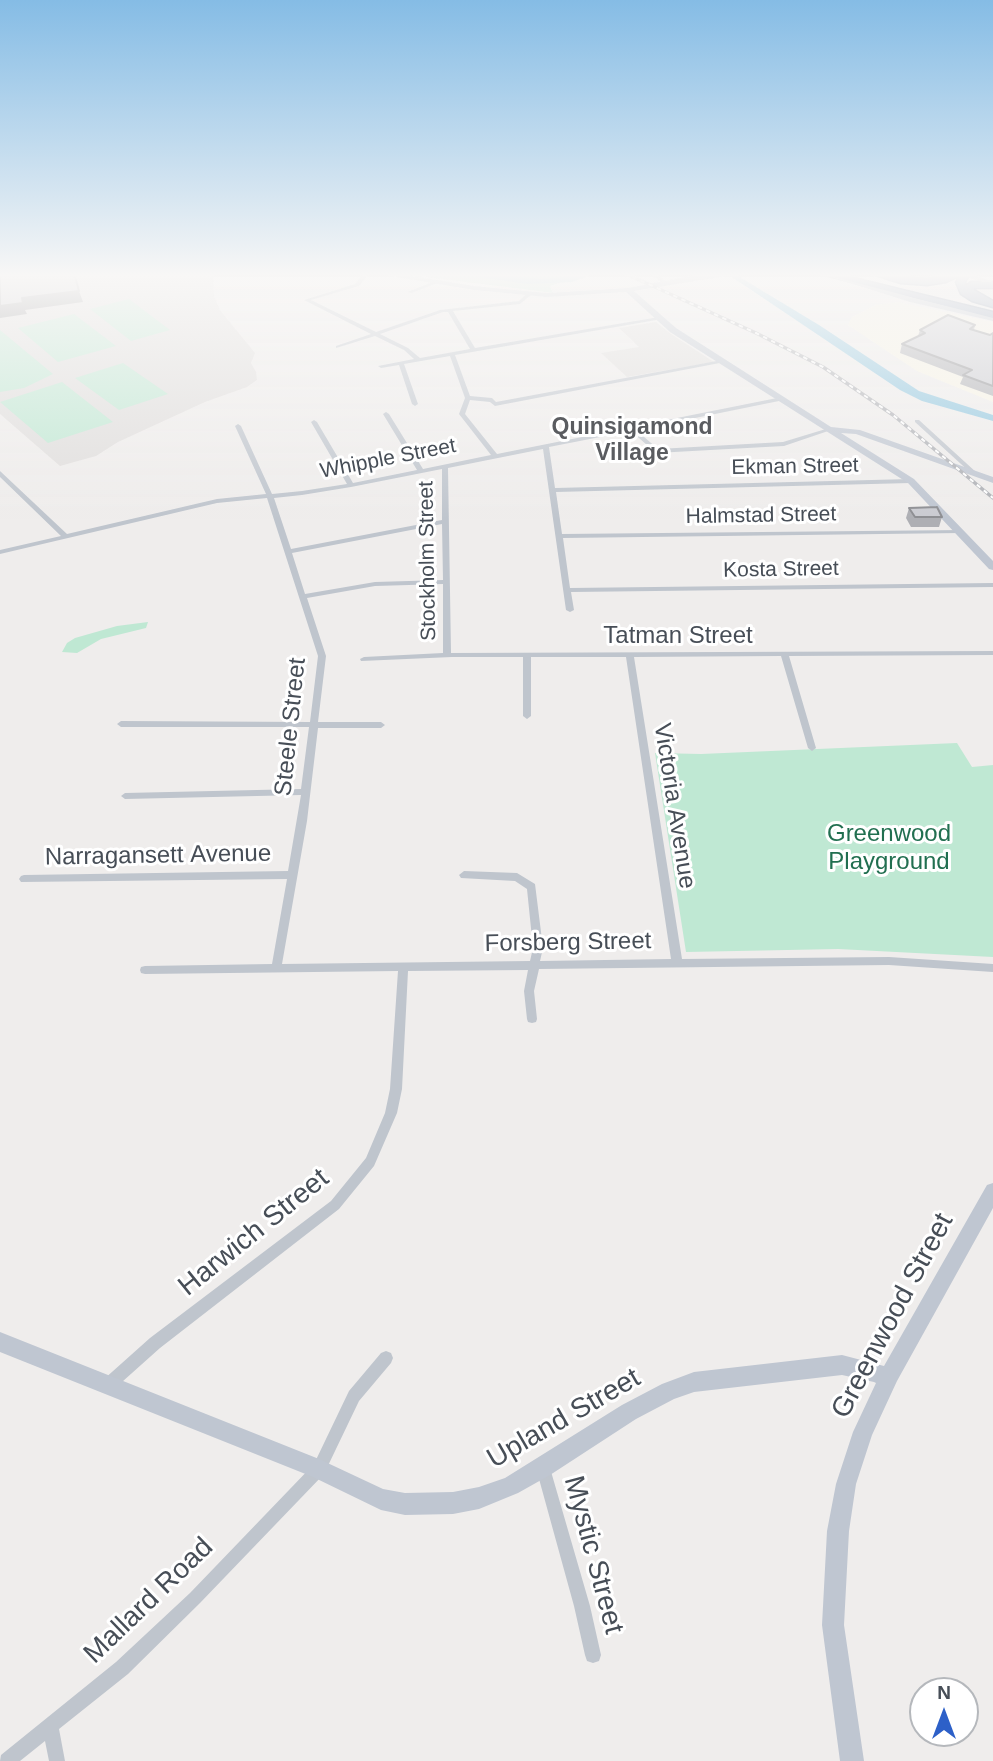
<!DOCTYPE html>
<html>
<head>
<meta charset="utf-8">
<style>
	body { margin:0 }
	#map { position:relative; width:993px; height:1761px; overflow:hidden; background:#efedec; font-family:Helvetica,sans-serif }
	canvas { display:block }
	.north { position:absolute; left:909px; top:1677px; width:70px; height:70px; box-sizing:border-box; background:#fff; border:2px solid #b5b8bc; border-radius:50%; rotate:0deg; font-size:19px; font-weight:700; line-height:28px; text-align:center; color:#474e57 }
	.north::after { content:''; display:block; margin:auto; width:24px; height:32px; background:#2d60c8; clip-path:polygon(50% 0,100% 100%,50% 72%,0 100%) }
</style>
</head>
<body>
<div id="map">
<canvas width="993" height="1761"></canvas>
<div class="north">N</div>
</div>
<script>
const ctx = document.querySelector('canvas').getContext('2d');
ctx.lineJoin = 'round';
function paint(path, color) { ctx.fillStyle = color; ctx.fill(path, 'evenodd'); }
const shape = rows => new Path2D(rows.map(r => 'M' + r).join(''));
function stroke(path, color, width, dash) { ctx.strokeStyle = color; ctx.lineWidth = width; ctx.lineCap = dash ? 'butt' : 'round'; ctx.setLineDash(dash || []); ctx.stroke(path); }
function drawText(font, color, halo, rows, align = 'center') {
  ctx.font = font + ' Helvetica,sans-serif'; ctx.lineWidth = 6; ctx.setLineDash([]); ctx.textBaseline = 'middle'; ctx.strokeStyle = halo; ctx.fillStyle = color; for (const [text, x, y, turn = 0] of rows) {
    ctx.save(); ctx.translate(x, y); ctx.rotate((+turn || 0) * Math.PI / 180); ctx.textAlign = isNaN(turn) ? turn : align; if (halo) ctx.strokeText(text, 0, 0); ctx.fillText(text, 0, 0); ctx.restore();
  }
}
paint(shape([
	[898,302,993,322,993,402,917,371,848,325,852,317,876,305]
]), '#f9f5e6');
paint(shape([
	[0,273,213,273,214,296,220,310,255,353,251,363,256,372,257,380,247,387,205,402,118,442,96,456,60,466,0,414],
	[656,322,671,334,714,362,627,377,601,353,639,347,619,328]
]), '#e0dedd');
paint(shape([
	[397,273,587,273,550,286,553,293],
	[129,299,170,330,131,341,90,309],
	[74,314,116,346,58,362,18,328],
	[0,330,53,374,24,388,0,392],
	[123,363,168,394,119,410,75,378],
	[62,382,113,422,48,443,0,402],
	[148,622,146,628,101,639,77,653,62,652,67,643,75,638,117,626],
	[957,743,972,767,993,765,993,957,838,949,686,952,655,753,701,754]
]), '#bfe8d3');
paint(shape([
	[451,273,490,273,540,279,557,278,574,273,587,273,588,276,572,282,527,284],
	[726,273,733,273,819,325,919,391,993,415,993,421,922,401,900,390]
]), '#90c7e0');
const highway = shape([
	[818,273,833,273,993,312,993,318,818,273],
	[869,273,927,279,951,273,970,273,965,282,966,286,971,282,993,282,993,288,974,288,974,290,993,301,993,307,972,301,961,294,956,282,961,275,946,282,927,285,901,283,869,273]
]);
stroke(highway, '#7485a1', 3);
paint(shape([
	[364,273,369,273,359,286,311,300,376,332,440,310,519,301,527,293,531,293,531,295,520,304,453,311,475,348,659,317,662,319,455,355,470,396,492,398,496,402,722,360,725,362,495,406,490,402,470,400,465,414,497,454,782,397,785,399,784,400,636,430,658,449,783,442,829,428,834,429,784,446,656,453,631,431,549,447,555,488,911,479,914,481,911,483,556,492,562,534,963,530,963,532,961,533,563,538,570,588,993,583,993,587,571,592,574,610,570,612,566,610,543,449,448,468,451,653,993,651,993,655,789,656,816,748,812,751,808,748,781,656,634,657,682,959,889,957,993,964,993,972,889,965,539,969,534,991,537,1019,536,1022,532,1023,528,1022,527,1019,524,991,528,970,408,971,402,1089,397,1113,374,1166,339,1209,160,1348,113,1390,108,1392,103,1390,101,1385,103,1380,150,1338,331,1201,366,1158,385,1113,390,1089,398,971,145,974,141,973,140,970,141,967,145,966,272,964,287,879,21,882,19,879,21,876,24,875,288,871,301,795,125,799,121,796,125,793,301,789,309,727,121,727,117,724,121,721,310,722,318,656,267,498,217,503,0,554,0,550,61,536,0,477,0,471,67,534,217,499,266,494,235,426,238,424,241,426,272,494,302,491,347,484,311,422,314,420,317,422,353,483,417,470,383,414,386,412,389,414,423,469,491,455,459,414,465,398,450,356,404,364,418,404,415,406,412,404,399,365,381,368,378,366,414,359,404,350,375,336,336,348,336,346,371,334,304,300,355,284,364,273],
	[443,312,448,312,470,349,420,358,408,348,380,334,443,312],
	[442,469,442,520,291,549,274,498,302,495,351,487,442,469],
	[442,524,443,580,375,582,305,594,292,553,442,524],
	[443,584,443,653,364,657,360,659,361,661,452,657,523,657,523,716,527,719,531,716,531,657,626,657,671,959,540,961,543,948,535,884,517,873,464,871,459,875,461,878,515,881,527,889,533,948,530,961,282,964,307,821,318,728,381,728,385,725,381,722,318,722,326,656,307,598,375,586,443,584],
	[649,273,654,273,668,283,664,284,649,273],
	[433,282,437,283,412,293,407,292,433,282],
	[915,420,919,420,977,473,977,475,973,475,915,422,915,420],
	[386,1351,391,1353,393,1358,391,1363,359,1401,324,1474,200,1603,128,1674,59,1729,65,1761,49,1761,45,1741,20,1761,0,1761,1,1755,116,1662,190,1593,314,1464,349,1391,381,1353,386,1351],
	[543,1461,548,1463,550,1468,590,1606,601,1655,599,1661,593,1663,587,1661,585,1655,574,1606,536,1468,538,1463,543,1461]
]), '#bfc5cd');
paint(shape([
	[375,273,392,273,474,286,547,293,628,288,707,273,743,273,634,291,676,328,831,427,860,430,993,477,993,483,856,434,841,433,914,479,993,561,993,570,989,569,908,483,670,332,626,292,547,297,474,290,375,273],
	[818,273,829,273,915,298,993,317,993,321,910,302,818,273],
	[958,273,969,273,993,282,993,286,958,273],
	[993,1183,993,1208,897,1381,872,1435,856,1484,849,1531,844,1625,864,1761,840,1761,822,1625,827,1531,836,1484,853,1432,876,1383,874,1382,842,1375,694,1392,674,1399,636,1419,550,1475,518,1493,479,1509,453,1514,405,1515,381,1510,313,1477,0,1352,0,1332,319,1459,383,1489,405,1493,453,1492,479,1487,505,1478,622,1405,662,1384,694,1372,842,1355,884,1366,987,1185,993,1183]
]), '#bfc6d1');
paint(highway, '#899ab6');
const rail = shape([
	[624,273,756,333,823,367,893,415,993,498]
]);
stroke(rail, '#afb1b6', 3.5);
stroke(rail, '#fff', 2, [4.5]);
paint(shape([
	[975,325,974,330,990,335,993,333,993,396,960,384,963,377,900,353,902,344,918,336,920,330],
	[909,508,942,517,939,527,911,527,906,518]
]), '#aeafb4');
paint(shape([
	[79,291,83,302,25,310,27,314,0,318,0,306,22,298]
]), '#8d8e92');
const building = shape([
	[0,273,74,273,79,291,22,298,23,303,0,306,0,273],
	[948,315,975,325,970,329,990,335,993,333,993,386,963,375,972,370,902,344,925,333,920,330,948,315],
	[937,507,942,517,915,517,909,508,937,507]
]);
paint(building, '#cacbd1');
stroke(building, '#8d8e92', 2);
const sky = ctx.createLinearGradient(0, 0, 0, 519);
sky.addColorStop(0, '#85bce5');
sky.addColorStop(0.53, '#f8f7f6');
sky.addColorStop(1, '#f8f7f600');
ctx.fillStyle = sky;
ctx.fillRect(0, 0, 993, 519);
drawText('21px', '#474e57', '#fff', [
	["Whipple Street",388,459,-11],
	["Ekman Street",795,467,-1],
	["Halmstad Street",761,516,-1],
	["Stockholm Street",428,561,-91],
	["Kosta Street",781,570,-1]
]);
drawText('bold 23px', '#5a5c60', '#fff', [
	["Quinsigamond",632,428],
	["Village",632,454]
]);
drawText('24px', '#474e57', '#fff', [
	["Tatman Street",678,636],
	["Steele Street",291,727,-84],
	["Victoria Avenue",674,806,81],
	["Narragansett Avenue",158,856,-1],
	["Forsberg Street",568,943,-1]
]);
drawText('24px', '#216f50', '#fff', [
	["Greenwood",889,834],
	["Playground",889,862]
]);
drawText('28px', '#474e57', '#fff', [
	["Harwich Street",254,1233,-39],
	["Greenwood Street",893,1316,-62],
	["Upland Street",564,1419,-30],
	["Mystic Street",593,1555,75],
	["Mallard Road",149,1601,-44]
]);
</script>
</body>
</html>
